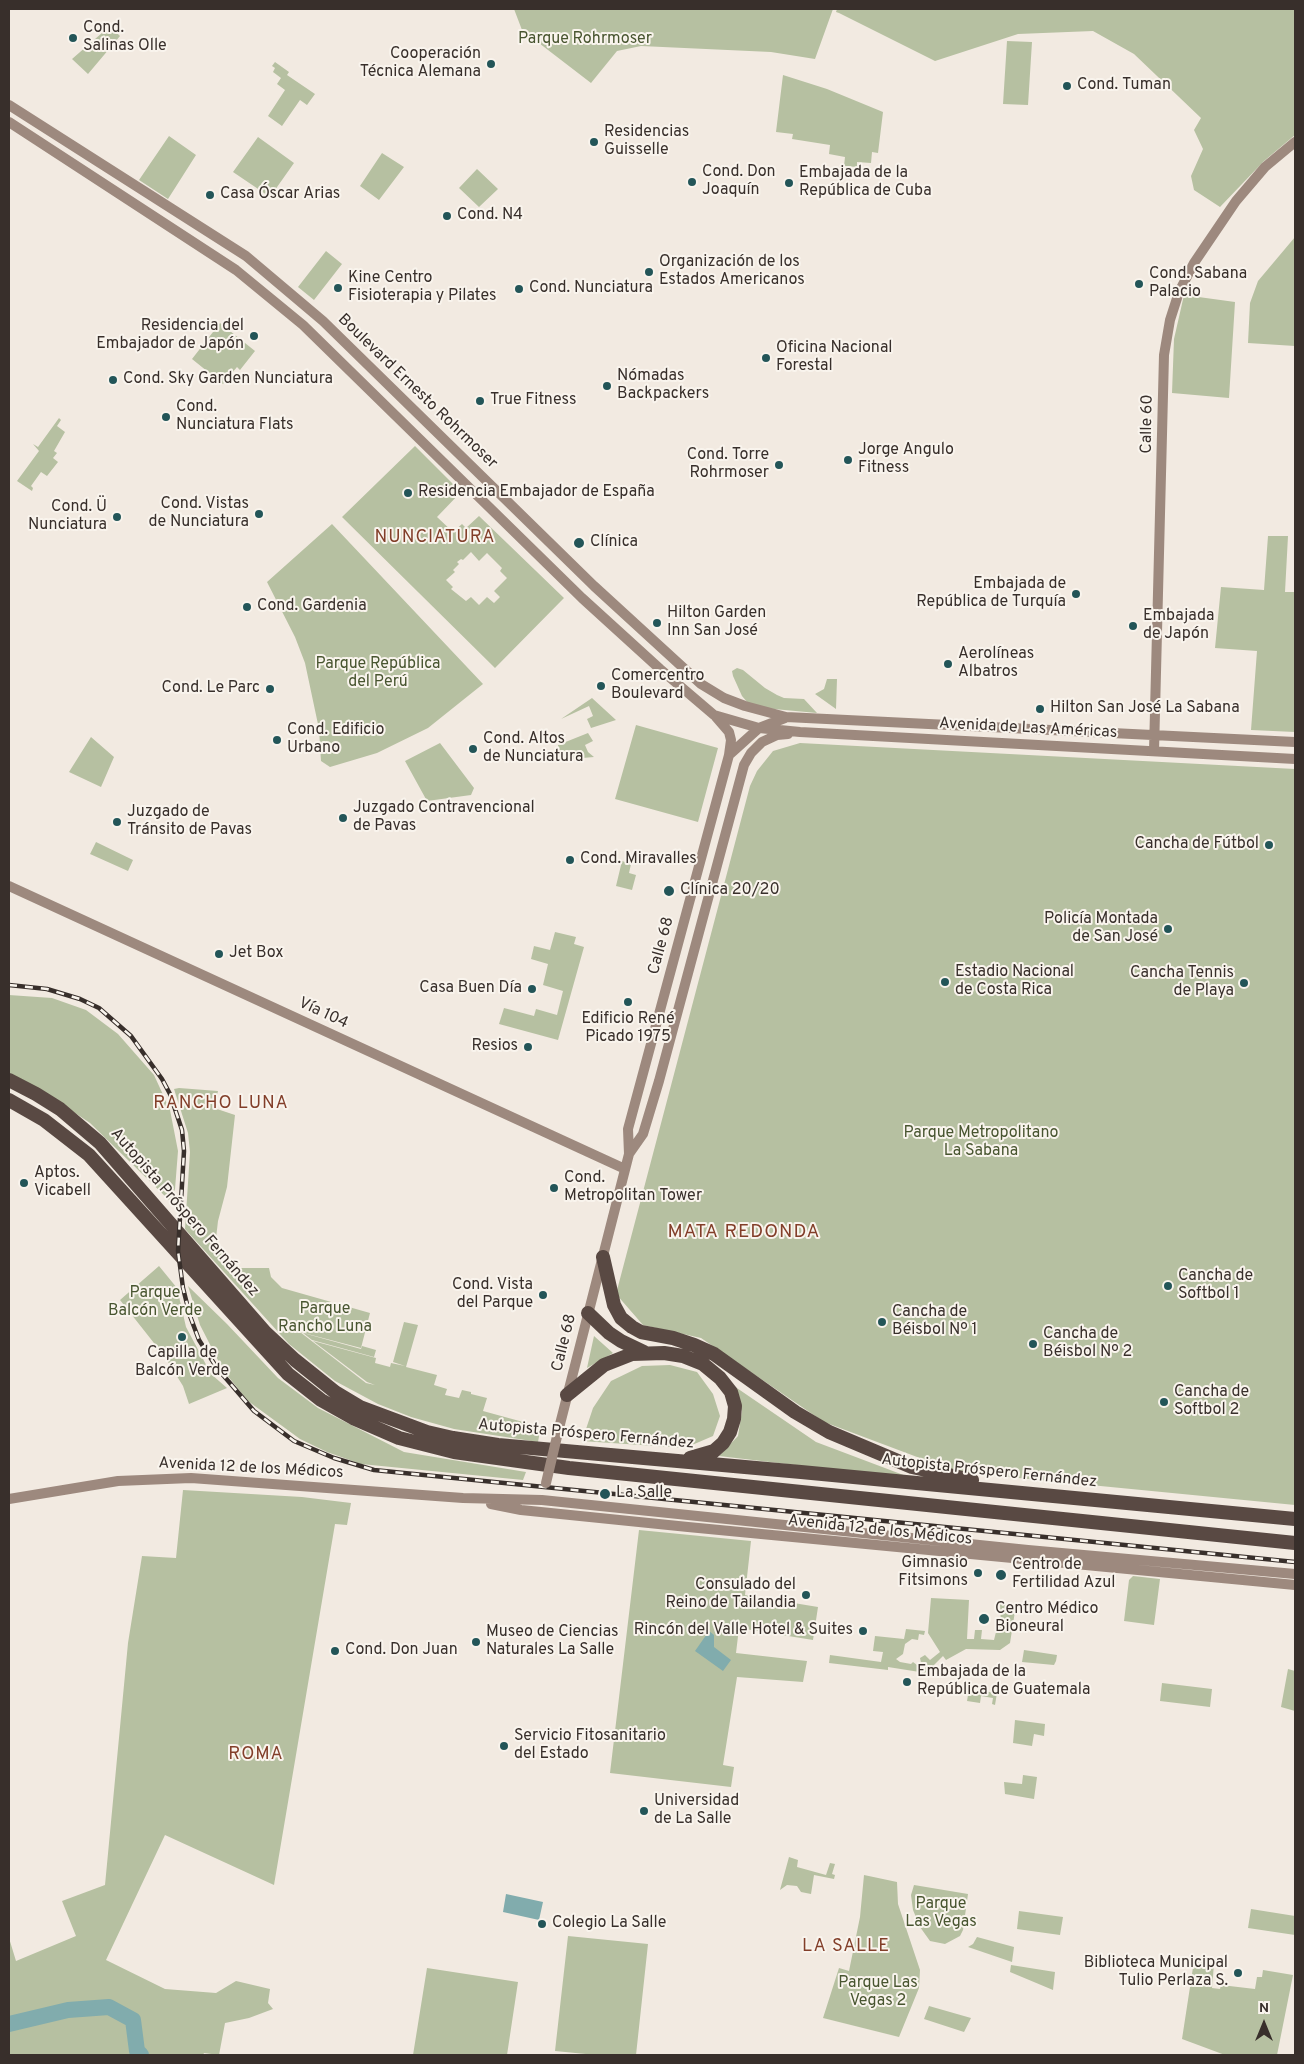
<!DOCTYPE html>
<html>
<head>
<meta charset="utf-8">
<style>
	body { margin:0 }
	#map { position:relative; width:1304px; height:2064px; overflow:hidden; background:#f2eae1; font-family:Overpass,sans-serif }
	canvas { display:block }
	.frame { position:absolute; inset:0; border:10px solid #382f2b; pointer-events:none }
	.north { position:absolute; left:1239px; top:1999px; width:50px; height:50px; -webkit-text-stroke:4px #f9f4ed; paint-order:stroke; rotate:0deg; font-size:14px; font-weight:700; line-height:20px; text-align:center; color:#382f2b }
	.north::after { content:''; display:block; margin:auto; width:18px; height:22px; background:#382f2b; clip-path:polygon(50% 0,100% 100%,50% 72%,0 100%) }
</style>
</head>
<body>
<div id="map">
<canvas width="1304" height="2064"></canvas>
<div class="frame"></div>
<div class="north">N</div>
</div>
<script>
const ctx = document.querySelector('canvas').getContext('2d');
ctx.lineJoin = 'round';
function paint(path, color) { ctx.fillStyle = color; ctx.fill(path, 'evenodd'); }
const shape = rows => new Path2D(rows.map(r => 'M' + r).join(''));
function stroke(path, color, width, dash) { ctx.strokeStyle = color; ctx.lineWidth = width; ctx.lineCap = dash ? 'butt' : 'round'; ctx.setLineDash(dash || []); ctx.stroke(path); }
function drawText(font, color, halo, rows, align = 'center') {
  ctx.font = font + ' Overpass,sans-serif'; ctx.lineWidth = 4; ctx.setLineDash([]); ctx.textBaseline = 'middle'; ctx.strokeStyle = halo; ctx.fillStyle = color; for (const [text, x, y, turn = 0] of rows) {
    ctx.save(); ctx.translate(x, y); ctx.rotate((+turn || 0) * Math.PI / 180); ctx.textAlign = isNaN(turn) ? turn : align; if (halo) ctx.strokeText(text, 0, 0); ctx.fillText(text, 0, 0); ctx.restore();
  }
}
paint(shape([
	[514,9,833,9,815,59,771,52,641,46,617,51,591,83,522,30],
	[837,9,1295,9,1295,135,1264,161,1220,207,1194,190,1191,176,1203,149,1194,130,1201,118,1134,54,1093,31,1018,34,935,61,839,13,836,12],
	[110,26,120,36,88,74,72,59],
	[1007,41,1032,42,1028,105,1003,104],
	[275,62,289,72,287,75,315,94,307,105,300,100,282,126,268,116,285,90,277,84,281,78,273,72,275,68,272,66],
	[783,75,827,89,883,112,878,153,872,152,871,163,857,162,857,167,844,166,845,157,829,154,830,145,792,139,793,134,776,132],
	[169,136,196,155,168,199,139,180],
	[258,137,294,163,270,197,233,172],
	[382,153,404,167,379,200,360,186],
	[477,169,498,189,479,207,459,188],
	[1295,237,1295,346,1248,343,1250,303,1258,281],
	[326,251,342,264,314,300,298,287],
	[1184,295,1235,302,1229,398,1172,393,1174,339],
	[220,323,255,351,240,370,237,367,223,384,192,359],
	[59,418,61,420,57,426,65,432,54,451,57,453,53,458,58,462,47,476,41,472,31,486,33,488,32,491,17,481,39,451,33,444,38,447],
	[415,446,461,492,437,517,453,532,462,524,466,528,479,516,564,598,495,668,342,517],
	[471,552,479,561,487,553,502,568,500,571,507,578,494,591,500,597,494,603,487,597,479,605,471,597,466,601,451,589,453,587,446,580,455,572,453,570,459,564,457,562,461,559,463,560],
	[332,524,483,684,428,728,377,753,330,767,321,761,319,729,305,663,295,637,267,582],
	[1268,536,1288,536,1285,592,1295,592,1295,732,1251,730,1257,651,1215,648,1221,587,1264,590],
	[737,668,743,670,765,688,777,695,784,698,804,699,817,713,763,708,748,703,742,696,733,676,732,671],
	[827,679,837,679,836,709,815,694,824,689],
	[592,698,616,720,591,728,587,719,593,716,589,706,561,719],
	[636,725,718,748,698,822,615,799],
	[588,733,593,741,585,745,588,752,594,757,559,760,558,745],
	[91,737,114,757,101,787,69,772],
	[440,743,474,788,471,795,427,801,405,761],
	[800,743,1295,769,1295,1505,957,1472,824,1422,701,1338,643,1325,616,1294,750,786,757,771,773,751],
	[96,842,133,860,128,871,90,854],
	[622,861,631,864,629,873,636,875,632,890,616,886],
	[555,932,576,937,574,944,584,947,558,1040,499,1024,504,1008,534,1016,536,1009,557,1015,563,991,543,985,548,964,531,959,534,946,550,950],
	[9,995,52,998,86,1010,118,1034,154,1075,170,1110,178,1151,175,1189,170,1201,90,1123,44,1092,9,1078],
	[179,1088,218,1091,214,1108,235,1115,227,1187,218,1221,215,1247,237,1268,269,1268,271,1277,282,1288,370,1313,361,1348,300,1332,366,1383,375,1385,367,1382,313,1341,376,1358,375,1363,390,1367,391,1363,405,1366,393,1362,404,1322,418,1325,406,1367,437,1375,434,1385,447,1389,445,1395,459,1398,462,1390,471,1392,471,1394,487,1398,483,1411,534,1425,540,1431,538,1442,454,1429,411,1417,378,1404,335,1381,289,1344,185,1229,190,1152,188,1133,174,1089],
	[159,1266,177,1288,186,1327,211,1374,227,1388,189,1404,183,1386,165,1357,120,1300],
	[188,1286,227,1324,278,1378,318,1408,404,1452,526,1472,523,1480,361,1464,327,1452,300,1439,248,1401,223,1370,200,1325],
	[303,1333,361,1349,362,1346,376,1350,374,1357,312,1340],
	[594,1336,613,1353,587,1368],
	[670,1365,697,1372,713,1394,720,1416,713,1436,685,1448,582,1441,593,1408,611,1381,642,1366],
	[731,1384,816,1442,914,1479,719,1456,738,1436,742,1411],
	[183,1490,302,1497,351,1503,347,1525,335,1524,274,1885,165,1835,106,1960,165,1989,216,1993,236,1981,270,1989,268,2003,273,2009,249,2018,225,2023,219,2055,204,2053,203,2055,9,2055,9,1938,16,1961,76,1936,62,1901,105,1885,128,1643,142,1556,176,1558],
	[639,1530,751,1541,745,1595,818,1607,813,1640,739,1628,736,1653,807,1661,803,1682,737,1677,723,1765,734,1767,731,1787,610,1773],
	[1133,1576,1160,1579,1154,1625,1124,1621,1129,1580],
	[931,1598,969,1600,967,1639,974,1639,975,1630,982,1630,981,1639,994,1640,998,1624,1001,1624,1000,1603,1016,1605,1010,1643,1000,1650,966,1649,946,1660,943,1656,926,1673,888,1667,888,1670,829,1663,830,1655,881,1662,883,1652,873,1651,875,1636,904,1639,906,1629,925,1631,924,1635,919,1634,918,1640,912,1639,905,1644,903,1654,896,1659,900,1662,911,1664,913,1662,917,1665,921,1663,920,1658,925,1655,930,1660,940,1652,928,1633],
	[1024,1650,1057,1655,1056,1661,1054,1665,1022,1662],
	[1288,1669,1295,1671,1295,1711,1281,1707],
	[1162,1683,1212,1689,1210,1707,1160,1701],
	[969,1689,997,1693,995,1705,992,1704,993,1698,981,1696,980,1703,967,1701],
	[1015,1720,1045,1724,1044,1736,1034,1734,1032,1746,1013,1743],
	[1023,1775,1037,1777,1034,1799,1005,1794,1004,1782,1022,1784],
	[789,1857,798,1860,797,1867,826,1875,830,1863,835,1864,832,1874,835,1875,834,1879,814,1875,811,1894,801,1892,797,1886,787,1885,780,1890],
	[864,1875,897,1882,898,1904,920,1970,919,1988,899,2037,823,2018,839,1968,849,1971,860,1917],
	[914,1885,968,1894,963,1930,960,1936,945,1944,930,1941,920,1927,913,1910,911,1895],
	[1251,1909,1295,1916,1295,1935,1248,1928],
	[1019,1911,1063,1917,1060,1935,1017,1929],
	[568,1936,648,1944,636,2055,596,2055,555,2051],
	[977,1937,1014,1947,1012,1962,968,1947,973,1944],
	[1194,1961,1214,1964,1212,1988,1220,1989,1221,1985,1255,1989,1257,1977,1262,1977,1263,1970,1293,1975,1277,2055,1225,2055,1182,2039],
	[1011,1965,1055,1972,1053,1990,1010,1972],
	[427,1968,518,1982,507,2055,413,2055],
	[929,2006,971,2018,964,2032,924,2019]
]), '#b6c0a1');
paint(shape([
	[709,1631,714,1635,714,1647,731,1660,723,1671,695,1651],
	[506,1894,543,1902,539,1920,503,1912]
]), '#81acad');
stroke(shape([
	[9,2024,68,2010,109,2007,133,2020,137,2051,141,2055]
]), '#81acad', 16);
stroke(shape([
	[9,105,246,256,323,321,594,586,701,684,724,698,745,706,786,717,1295,742],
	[9,122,236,270,303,325,582,598,660,669,714,715,759,728,800,732,1295,759],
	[1154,751,1164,355,1170,320,1179,292,1194,263,1236,201,1265,167,1295,142],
	[729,755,759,728,785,718],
	[9,886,625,1169],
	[629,1154,643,1134,659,1081,744,765,751,753,762,742,777,735,788,734],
	[559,1428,629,1154,628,1129,729,755,731,740,729,732,716,717],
	[9,1499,118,1481,191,1478,463,1498,542,1500,1028,1550,1295,1574],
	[491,1504,521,1510,688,1527,1295,1585]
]), '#9d897e', 10);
stroke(shape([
	[9,1080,36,1094,60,1109,100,1143,265,1332,295,1360,335,1392,360,1407,427,1432,453,1438,498,1445,801,1472,1295,1519],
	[9,1100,44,1120,89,1155,288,1374,321,1400,353,1418,399,1438,454,1452,569,1468,1295,1543],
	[603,1257,614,1305,621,1318,632,1327,641,1332,673,1338,694,1345,714,1354,795,1412,829,1432,912,1467,972,1480],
	[588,1313,609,1333,621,1341,644,1352],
	[567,1395,604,1365,632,1354,664,1353,683,1356,703,1364,720,1378,731,1392,735,1406,734,1419,730,1432,723,1443,714,1451,690,1458]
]), '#594943', 14);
const rail = shape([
	[9,985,47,989,80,999,99,1008,131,1036,162,1079,170,1094,182,1130,184,1151,178,1251,183,1288,190,1316,199,1340,217,1368,254,1411,294,1441,334,1458,374,1470,1295,1562]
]);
stroke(rail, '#382f2b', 4.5);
stroke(rail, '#f9f4ed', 2.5, [8]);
stroke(shape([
	[546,1483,559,1428]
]), '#9d897e', 10);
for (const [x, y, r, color] of [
	[73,38,5,"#235558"],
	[491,64,5,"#235558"],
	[1067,86,5,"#235558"],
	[594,142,5,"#235558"],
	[692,182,5,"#235558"],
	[789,183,5,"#235558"],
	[210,195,5,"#235558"],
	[447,216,5,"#235558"],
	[649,272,5,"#235558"],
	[1139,284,5,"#235558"],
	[338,288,5,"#235558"],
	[519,289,5,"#235558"],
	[254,336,5,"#235558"],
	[766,358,5,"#235558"],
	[113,380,5,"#235558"],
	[607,386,5,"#235558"],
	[480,401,5,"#235558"],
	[166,417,5,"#235558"],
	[848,460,5,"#235558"],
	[779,465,5,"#235558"],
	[408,493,5,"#235558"],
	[259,514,5,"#235558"],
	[117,517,5,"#235558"],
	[579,543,6,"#235558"],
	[1076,594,5,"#235558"],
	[247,607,5,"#235558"],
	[657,623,5,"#235558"],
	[1133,626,5,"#235558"],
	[948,664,5,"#235558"],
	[601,686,5,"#235558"],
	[270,689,5,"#235558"],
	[1040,709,5,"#235558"],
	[277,740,5,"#235558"],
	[473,749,5,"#235558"],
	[343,818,5,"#235558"],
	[117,822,5,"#235558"],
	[1269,845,5,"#235558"],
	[570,860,5,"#235558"],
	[669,891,6,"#235558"],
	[1168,929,5,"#235558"],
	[219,954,5,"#235558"],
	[945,982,5,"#235558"],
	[1244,983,5,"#235558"],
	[532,989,5,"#235558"],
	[628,1002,5,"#235558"],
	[528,1047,5,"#235558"],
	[24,1183,5,"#235558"],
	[554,1188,5,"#235558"],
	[1168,1286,5,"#235558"],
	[543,1295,5,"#235558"],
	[882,1322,5,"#235558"],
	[182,1337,5,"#235558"],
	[1033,1344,5,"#235558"],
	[1164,1402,5,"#235558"],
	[605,1494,6,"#235558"],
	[978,1573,5,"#235558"],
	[1001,1575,6,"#235558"],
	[806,1595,5,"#235558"],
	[984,1619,6,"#235558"],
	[863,1631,5,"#235558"],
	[476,1642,5,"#235558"],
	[335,1651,5,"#235558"],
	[907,1682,5,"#235558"],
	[504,1746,5,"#235558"],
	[644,1811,5,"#235558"],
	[542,1924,5,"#235558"],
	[1238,1973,5,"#235558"]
]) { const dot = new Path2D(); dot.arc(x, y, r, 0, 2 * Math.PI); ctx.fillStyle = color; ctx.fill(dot); stroke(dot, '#f9f4ed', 2); }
drawText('16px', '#382f2b', '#f9f4ed', [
	["Cond.",83,29],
	["Salinas Olle",83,47],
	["Cooperación",481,55,"right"],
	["Técnica Alemana",481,73,"right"],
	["Cond. Tuman",1077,86],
	["Residencias",604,133],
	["Guisselle",604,151],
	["Cond. Don",702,173],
	["Joaquín",702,191],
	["Embajada de la",799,174],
	["República de Cuba",799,192],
	["Casa Óscar Arias",220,195],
	["Cond. N4",457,216],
	["Organización de los",659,263],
	["Estados Americanos",659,281],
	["Cond. Sabana",1149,275],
	["Palacio",1149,293],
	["Kine Centro",348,279],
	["Fisioterapia y Pilates",348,297],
	["Cond. Nunciatura",529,289],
	["Residencia del",244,327,"right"],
	["Embajador de Japón",244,345,"right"],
	["Oficina Nacional",776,349],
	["Forestal",776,367],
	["Nómadas",617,377],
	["Backpackers",617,395],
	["Cond. Sky Garden Nunciatura",123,380],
	["True Fitness",490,401],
	["Cond.",176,408],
	["Nunciatura Flats",176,426],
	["Jorge Angulo",858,451],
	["Fitness",858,469],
	["Cond. Torre",769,456,"right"],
	["Rohrmoser",769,474,"right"],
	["Residencia Embajador de España",418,493],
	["Cond. Vistas",249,505,"right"],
	["de Nunciatura",249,523,"right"],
	["Cond. Ü",107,508,"right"],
	["Nunciatura",107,526,"right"],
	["Clínica",590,543],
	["Embajada de",1066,585,"right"],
	["República de Turquía",1066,603,"right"],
	["Cond. Gardenia",257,607],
	["Hilton Garden",667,614],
	["Inn San José",667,632],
	["Embajada",1143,617],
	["de Japón",1143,635],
	["Aerolíneas",958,655],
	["Albatros",958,673],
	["Comercentro",611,677],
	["Boulevard",611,695],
	["Cond. Le Parc",260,689,"right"],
	["Hilton San José La Sabana",1050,709],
	["Cond. Edificio",287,731],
	["Urbano",287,749],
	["Cond. Altos",483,740],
	["de Nunciatura",483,758],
	["Juzgado Contravencional",353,809],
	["de Pavas",353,827],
	["Juzgado de",127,813],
	["Tránsito de Pavas",127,831],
	["Cancha de Fútbol",1259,845,"right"],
	["Cond. Miravalles",580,860],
	["Clínica 20/20",680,891],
	["Policía Montada",1158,920,"right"],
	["de San José",1158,938,"right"],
	["Jet Box",229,954],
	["Estadio Nacional",955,973],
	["de Costa Rica",955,991],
	["Cancha Tennis",1234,974,"right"],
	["de Playa",1234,992,"right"],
	["Casa Buen Día",522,989,"right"],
	["Edificio René",628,1020,"center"],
	["Picado 1975",628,1038,"center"],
	["Resios",518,1047,"right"],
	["Aptos.",34,1174],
	["Vicabell",34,1192],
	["Cond.",564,1179],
	["Metropolitan Tower",564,1197],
	["Cancha de",1178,1277],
	["Softbol 1",1178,1295],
	["Cond. Vista",533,1286,"right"],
	["del Parque",533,1304,"right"],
	["Cancha de",892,1313],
	["Béisbol Nº 1",892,1331],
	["Cancha de",1043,1335],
	["Béisbol Nº 2",1043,1353],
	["Capilla de",182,1354,"center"],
	["Balcón Verde",182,1372,"center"],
	["Cancha de",1174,1393],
	["Softbol 2",1174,1411],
	["La Salle",616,1494],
	["Gimnasio",968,1564,"right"],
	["Fitsimons",968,1582,"right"],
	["Centro de",1012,1566],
	["Fertilidad Azul",1012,1584],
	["Consulado del",796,1586,"right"],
	["Reino de Tailandia",796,1604,"right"],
	["Centro Médico",995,1610],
	["Bioneural",995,1628],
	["Rincón del Valle Hotel & Suites",853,1631,"right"],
	["Museo de Ciencias",486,1633],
	["Naturales La Salle",486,1651],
	["Cond. Don Juan",345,1651],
	["Embajada de la",917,1673],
	["República de Guatemala",917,1691],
	["Servicio Fitosanitario",514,1737],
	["del Estado",514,1755],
	["Universidad",654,1802],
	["de La Salle",654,1820],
	["Colegio La Salle",552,1924],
	["Biblioteca Municipal",1228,1964,"right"],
	["Tulio Perlaza S.",1228,1982,"right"]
], 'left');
drawText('16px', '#485530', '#f9f4ed', [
	["Parque Rohrmoser",585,40],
	["Parque República",378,665],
	["del Perú",378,683],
	["Parque Metropolitano",981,1134],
	["La Sabana",981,1152],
	["Parque",155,1294],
	["Balcón Verde",155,1312],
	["Parque",325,1310],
	["Rancho Luna",325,1328],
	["Parque",941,1905],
	["Las Vegas",941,1923],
	["Parque Las",878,1984],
	["Vegas 2",878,2002]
]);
drawText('16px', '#382f2b', '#f9f4ed', [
	["Boulevard Ernesto Rohrmoser",417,392,44],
	["Calle 60",1148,424,-89],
	["Avenida de Las Américas",1028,729,3],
	["Calle 68",662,946,-75],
	["Vía 104",323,1014,25],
	["Autopista Próspero Fernández",184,1213,49],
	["Calle 68",565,1343,-76],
	["Autopista Próspero Fernández",586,1435,5],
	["Avenida 12 de los Médicos",251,1469,3],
	["Autopista Próspero Fernández",989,1472,6],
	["Avenida 12 de los Médicos",880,1531,6]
]);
ctx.letterSpacing = '1px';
drawText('18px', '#823e29', '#f9f4ed', [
	["NUNCIATURA",435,538],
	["RANCHO LUNA",221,1104],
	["ROMA",256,1755],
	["LA SALLE",846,1947]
]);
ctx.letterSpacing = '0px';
ctx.letterSpacing = '1px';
drawText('19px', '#823e29', '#f9f4ed', [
	["MATA REDONDA",744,1233]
]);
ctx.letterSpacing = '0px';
</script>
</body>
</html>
